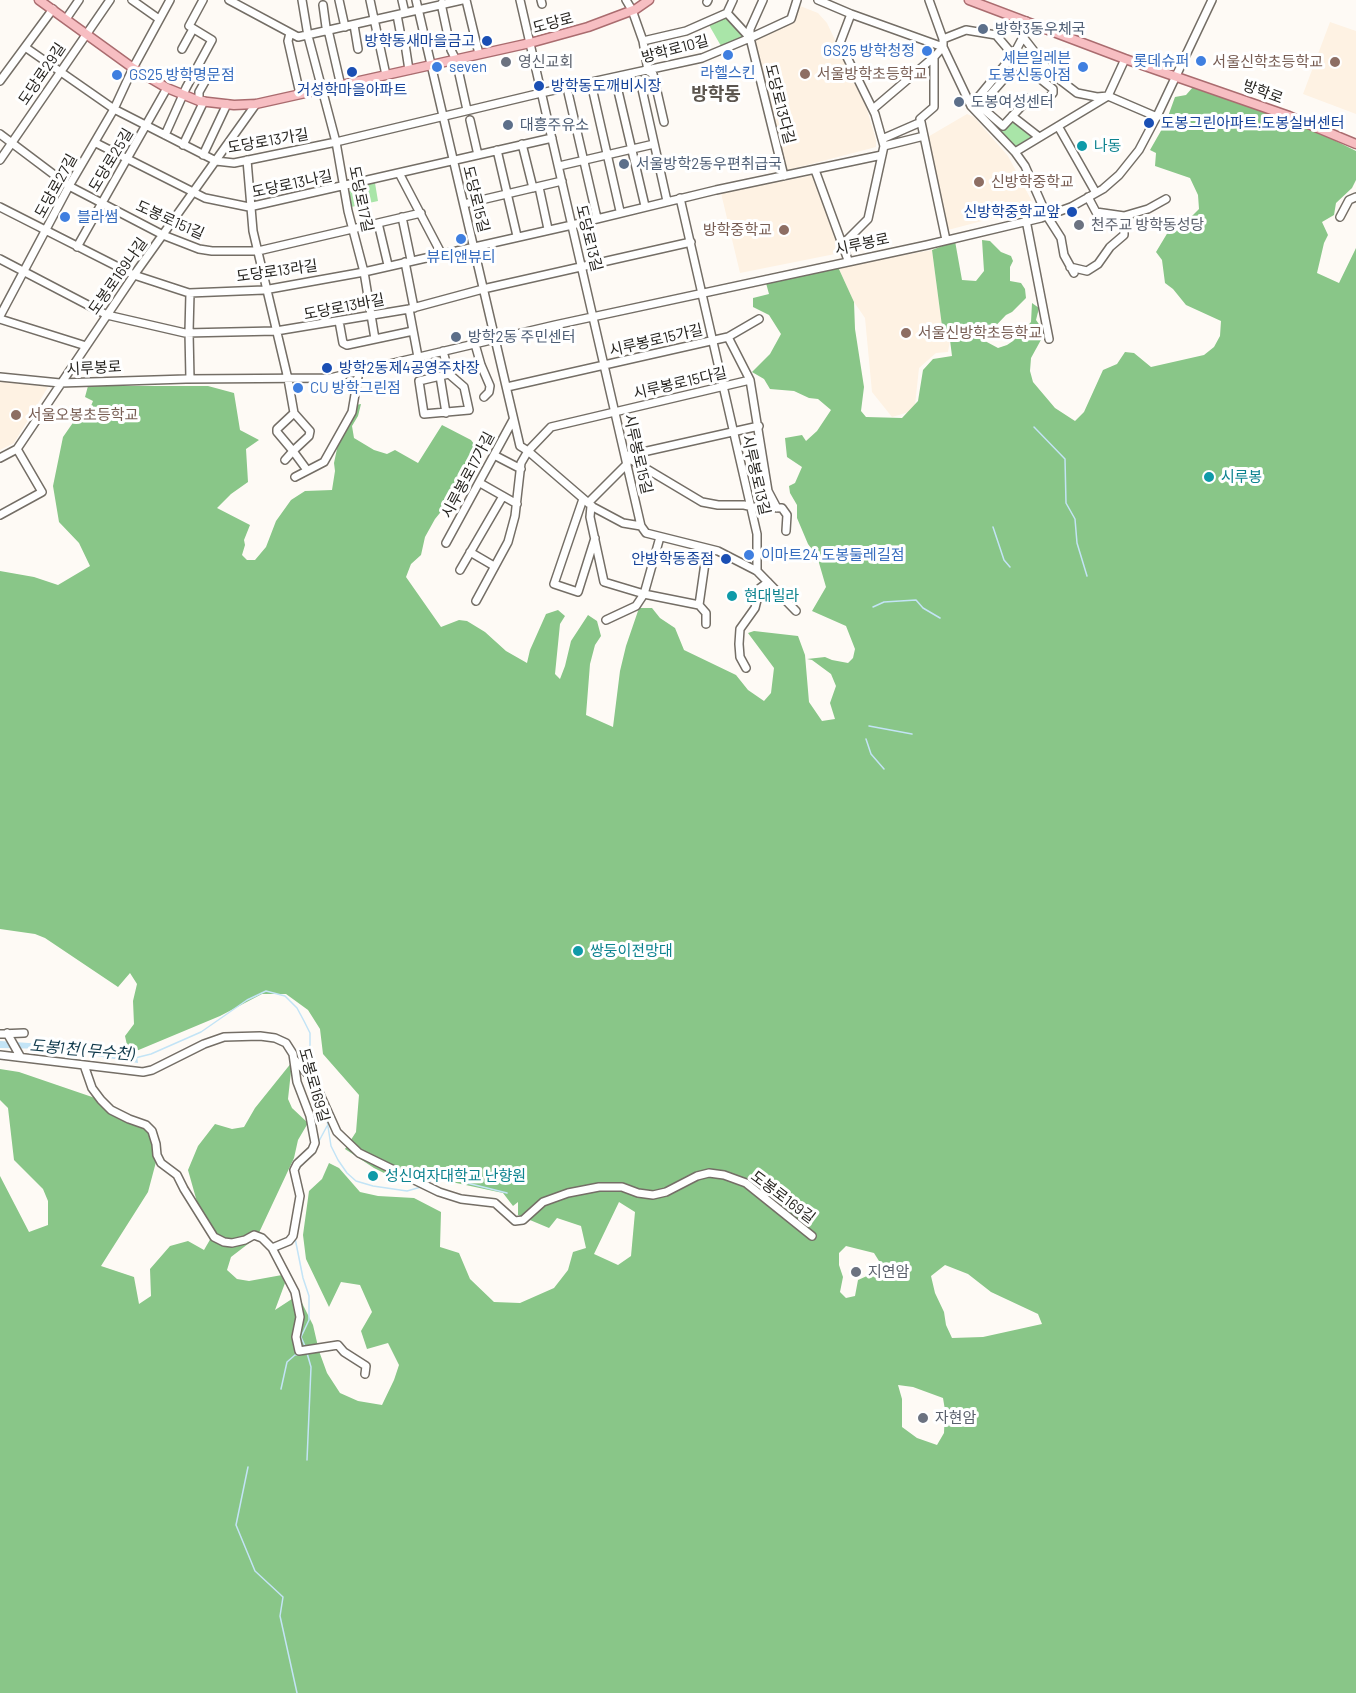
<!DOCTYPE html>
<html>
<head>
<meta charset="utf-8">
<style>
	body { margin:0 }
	canvas { display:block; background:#fefaf5 }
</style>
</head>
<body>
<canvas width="1356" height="1693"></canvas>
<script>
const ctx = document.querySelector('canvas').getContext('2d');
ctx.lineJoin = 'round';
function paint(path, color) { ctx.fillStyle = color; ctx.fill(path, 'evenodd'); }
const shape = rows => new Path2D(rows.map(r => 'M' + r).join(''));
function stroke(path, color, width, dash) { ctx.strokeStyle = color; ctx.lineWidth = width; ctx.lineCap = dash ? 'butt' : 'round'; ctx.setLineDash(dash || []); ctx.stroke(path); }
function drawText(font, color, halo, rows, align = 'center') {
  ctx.font = font + ' Barlow,"Noto Sans KR",sans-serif'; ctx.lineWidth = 6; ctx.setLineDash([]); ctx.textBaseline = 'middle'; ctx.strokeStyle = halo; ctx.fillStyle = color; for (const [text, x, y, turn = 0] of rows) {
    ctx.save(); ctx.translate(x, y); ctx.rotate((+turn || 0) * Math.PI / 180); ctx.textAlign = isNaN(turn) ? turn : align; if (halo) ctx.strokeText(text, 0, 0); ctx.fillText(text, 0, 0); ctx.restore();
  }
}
paint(shape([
	[800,6,818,13,827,23,866,106,876,140,876,147,784,171,752,41,792,23],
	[1330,22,1356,31,1356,114,1303,94],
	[967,114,974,117,1008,156,1035,207,948,230,926,138],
	[814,175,845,252,740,273,721,193],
	[932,250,942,326,950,340,948,352,936,353,919,368,915,405,909,412,892,417,872,392,865,318,854,302,838,267],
	[0,381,48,387,14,443,0,450]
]), '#fef2e3');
paint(shape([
	[727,17,744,38,721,46,709,25],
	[1025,48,1034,60,1028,66,1021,61,1018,54],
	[1013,119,1035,137,1016,149,1000,133],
	[375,183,378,201,351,207,348,194,351,188]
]), '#a9e5a8');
paint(shape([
	[1193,87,1220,94,1283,118,1316,131,1356,151,1356,180,1352,188,1336,203,1334,215,1322,222,1328,235,1324,243,1317,273,1339,283,1356,248,1356,1693,0,1693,0,1176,29,1232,48,1225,48,1201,43,1189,14,1160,8,1108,0,1100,0,1069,19,1072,95,1098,146,1125,155,1140,156,1162,148,1192,101,1266,134,1277,139,1304,151,1296,150,1269,170,1246,188,1241,204,1250,215,1231,197,1202,188,1170,198,1146,215,1124,232,1129,244,1127,255,1108,292,1062,288,1099,292,1108,308,1123,298,1140,294,1158,257,1237,231,1257,227,1270,237,1279,249,1281,282,1275,285,1283,275,1310,298,1295,313,1325,319,1351,327,1373,340,1393,358,1401,382,1405,394,1380,399,1365,388,1343,367,1349,361,1331,372,1312,360,1285,341,1282,329,1307,306,1259,303,1235,309,1191,322,1179,329,1163,339,1168,360,1192,378,1196,414,1198,441,1212,440,1247,459,1253,470,1279,494,1302,520,1303,554,1288,568,1270,573,1252,586,1248,581,1226,557,1218,549,1228,518,1215,518,1202,513,1206,503,1193,433,1178,406,1184,374,1168,345,1149,356,1132,359,1095,323,1054,320,1029,308,1010,286,994,262,994,220,1016,129,1054,125,1036,134,1024,133,1001,137,984,130,973,118,987,45,938,35,934,0,929,0,571,34,577,58,585,90,566,79,543,59,522,53,486,63,437,79,414,89,411,93,401,85,397,88,386,208,386,234,393,240,430,259,440,246,449,248,482,231,494,217,508,250,525,244,540,245,545,242,555,247,560,255,560,266,547,276,521,291,500,305,491,332,490,335,471,334,463,338,444,356,405,361,404,358,416,352,426,354,438,374,450,387,454,395,450,418,463,442,425,471,440,478,449,461,487,435,519,425,537,421,555,411,564,406,577,441,627,459,620,467,621,485,632,506,651,527,663,530,650,546,614,558,610,565,616,560,624,555,674,560,679,565,666,571,641,588,615,597,621,601,636,595,645,590,664,586,715,613,727,620,671,626,646,639,608,652,608,660,618,675,628,684,650,736,675,748,690,764,701,771,693,774,668,748,633,754,631,798,636,805,655,809,702,822,721,835,719,830,703,836,686,831,674,812,660,807,659,825,657,832,660,848,663,853,658,855,649,846,626,812,611,826,587,817,556,808,544,797,518,797,505,790,493,789,486,795,483,802,467,787,457,785,438,802,435,806,441,817,431,831,410,818,399,809,398,794,391,770,389,764,379,752,372,770,354,781,334,769,315,753,307,753,298,769,294,766,283,838,267,854,302,855,329,864,387,861,411,866,417,902,418,918,401,923,370,933,359,952,356,950,340,942,326,932,250,955,241,962,280,976,281,984,271,982,240,990,241,1001,252,1011,256,1013,261,1010,267,1010,281,1021,283,1025,289,1026,298,1012,312,1006,315,985,337,985,341,998,348,1007,345,1013,341,1031,322,1032,303,1039,308,1036,320,1041,327,1042,338,1031,358,1030,371,1033,382,1055,408,1075,421,1084,412,1103,370,1117,364,1125,352,1134,353,1151,367,1204,355,1214,347,1220,336,1221,321,1186,305,1173,289,1165,283,1162,260,1156,252,1168,232,1178,230,1199,209,1198,195,1190,178,1155,166,1156,153,1150,150,1166,122,1175,97,1186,95],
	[619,1202,635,1212,631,1256,618,1265,594,1254],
	[846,1246,874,1253,879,1261,867,1276,858,1280,855,1296,846,1298,840,1292,843,1277,839,1265,839,1253],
	[945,1265,968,1274,991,1292,1038,1314,1042,1324,983,1337,952,1338,946,1325,944,1312,935,1293,931,1276],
	[898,1385,913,1387,943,1398,945,1410,944,1433,937,1445,917,1438,902,1427,902,1399]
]), '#89c688');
paint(shape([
	[0,1041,58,1045,137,1056,138,1063,55,1049,0,1048]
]), '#c3e4f6');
stroke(shape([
	[1034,427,1065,459,1066,503,1075,519,1077,543,1087,576],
	[993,527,1004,560,1010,567],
	[873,607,884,602,916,600,923,608,940,618],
	[869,726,912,734],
	[866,739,871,754,884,769],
	[135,1058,151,1054,201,1032,247,1000,266,991,285,996,297,1008,304,1021,310,1033,310,1047,303,1054,303,1065],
	[302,1072,327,1120,331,1146,338,1160,347,1173,356,1181,373,1186,407,1191,421,1187],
	[318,1143,327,1126],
	[427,1183,435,1178,447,1178,507,1193],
	[295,1238,303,1278,309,1296,309,1320,301,1337,305,1346],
	[281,1389,287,1362,295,1355,307,1354],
	[307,1460,311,1367,307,1353],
	[248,1467,236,1525,255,1571,283,1597,280,1616,297,1693]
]), '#c3e4f6', 1.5);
const minor = shape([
	[132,0,159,19],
	[229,0,298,37,462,0],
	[302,0,308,36,336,142,348,211,364,272,375,339],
	[339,0,345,27],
	[370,0,386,75],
	[402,0,405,13],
	[416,0,520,446,528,451,593,507,623,523,641,526],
	[466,0,479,54],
	[520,0,641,526,646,533,718,551,757,571,796,611],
	[541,0,542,4],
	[626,0,632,10,643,41,648,71,653,74,664,122],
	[763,0,750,29,750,38,784,176],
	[818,0,851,14,943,47,934,57,934,107,920,119,921,122,882,139],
	[929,0,943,39,943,47,971,106,1015,152,1025,166,1047,216,1061,238,1064,255,1074,273],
	[707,2,708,0],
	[442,3,442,8,451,50,456,60,467,110],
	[323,5,326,27,329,34,341,86],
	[727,13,750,38],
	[727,13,733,0],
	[397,15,400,31],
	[66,19,79,0],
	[354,25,358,49],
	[290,33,288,41,300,94],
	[1023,37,1051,73,1077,93,1097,97,1108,96,1157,117],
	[943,39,966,30,996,35,1019,62,1053,89,1053,93,1044,103,1033,102,1029,98,1003,126,980,106,1019,62],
	[643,41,686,31,727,13],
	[405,44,409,70],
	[25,47,114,109,216,161,234,163,336,142,541,93,702,58,750,38,791,19,797,0],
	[182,49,193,29],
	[615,78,645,206],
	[640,80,667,201],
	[0,81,53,9],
	[591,83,620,211],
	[567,88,597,218],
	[199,101,199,92,207,78],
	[971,106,1014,54,1023,37,1026,21],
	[873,109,934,57],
	[1012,116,1039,137],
	[470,120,478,155],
	[921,122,946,240],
	[1058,126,1096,193],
	[0,134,69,186,163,235,199,249,212,251,258,251,421,213],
	[165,135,186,88,212,40,189,26,203,0],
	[96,143,205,198,249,207,552,138],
	[522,144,533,188],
	[183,145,204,101],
	[884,146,924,136],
	[497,150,517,236],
	[1015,152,1108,96,1125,59],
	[203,155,227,104],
	[0,160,110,0],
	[247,160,253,231,288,379,294,413],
	[559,166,654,144],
	[815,170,848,260],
	[399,173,441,253],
	[539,187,548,229],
	[1088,197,1096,212,1124,216,1148,209,1166,199],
	[680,198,757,534,757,571],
	[464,204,562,181],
	[0,207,134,275,189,293,264,290,364,272,572,225,716,190,882,155],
	[402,217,411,260],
	[1340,217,1349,200,1356,197],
	[1026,220,1049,339],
	[378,223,388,265],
	[842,245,868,219,884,146,875,114,840,43,851,14],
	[77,247,167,88],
	[0,259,107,315,185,333,276,331,409,309,483,289,691,242],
	[405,262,414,308],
	[1070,267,1087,271,1098,264,1110,247,1124,235,1124,216],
	[409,309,418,357],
	[0,316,69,186,114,109,133,68,170,0],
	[0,319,86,346],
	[339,321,343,343,347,345,413,331],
	[728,337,750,380,768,491,777,508],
	[475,344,481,365,490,386,489,392,484,397],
	[443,351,449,374,464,387,469,410,424,414,419,381,449,374],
	[440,376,446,413],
	[0,377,60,383,186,379,330,378,555,325,927,245,1041,218,1071,207,1103,189,1119,175,1139,150,1158,114,1212,0],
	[190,379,189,332,190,293],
	[507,387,728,337,759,319],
	[494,455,521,469],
	[625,456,702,502,718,505,744,505,753,507,782,508,787,515,786,531],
	[625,456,759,426],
	[0,458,17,449,134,275,256,104],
	[285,460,293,451,277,432,277,429,294,413,310,431,309,436,293,451,307,470],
	[295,477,324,462,352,412,359,371],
	[480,483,517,504],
	[583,499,554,584,578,592,595,538],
	[588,503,627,464],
	[591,506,590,517,604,582,644,594,699,605],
	[0,515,42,492,17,449],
	[446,543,513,420],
	[470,552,494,566],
	[460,570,503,496],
	[476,601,508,542,515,516,521,463,528,451,551,427,750,380],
	[606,620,636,606,644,594,660,537],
	[706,624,706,613,699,605,707,549],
	[746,668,740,657,739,644,740,629,755,608,760,588,768,582],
	[7,1033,20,1056],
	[0,1034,24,1033],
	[0,1055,143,1072,152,1070,204,1044,224,1037,260,1036,275,1038,286,1043,293,1054,297,1082,310,1116,315,1143,312,1150,297,1164,294,1170,300,1196,293,1236,289,1241,272,1248],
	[294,1059,314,1081,337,1132,359,1153,439,1192,461,1199,495,1203,515,1221,523,1220,543,1202,568,1193,599,1187,622,1187,638,1193,653,1195,666,1192,697,1176,709,1173,724,1175,746,1183,812,1236],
	[84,1065,92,1088,101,1100,111,1110,129,1119,146,1125,152,1131,156,1144,157,1155,161,1163,177,1175,184,1189,214,1237,224,1242,232,1243,245,1240,254,1235,262,1238,272,1248,295,1292,300,1317,296,1337,299,1351,338,1345,344,1352,366,1366,365,1374]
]);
const major = shape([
	[39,0,133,68,167,88,199,101,234,105,256,104,530,43,588,27,636,9,649,0],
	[969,0,1125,59,1289,116,1356,144]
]);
stroke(minor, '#746e66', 10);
stroke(major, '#aa6c6f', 11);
stroke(minor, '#fff', 7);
stroke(major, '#f7bec2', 8);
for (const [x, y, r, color] of [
	[983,29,6,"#5c6f8a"],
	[487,41,6,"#1a4fb4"],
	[927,51,6,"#3f7fe0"],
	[728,55,6,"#3f7fe0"],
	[1201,61,6,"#3f7fe0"],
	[506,62,6,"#6b7280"],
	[1335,62,6,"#8d6e63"],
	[437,67,6,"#3f7fe0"],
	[1083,67,6,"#3f7fe0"],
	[352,72,6,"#1a4fb4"],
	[805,74,6,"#8d6e63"],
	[117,75,6,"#3f7fe0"],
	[539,86,6,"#1a4fb4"],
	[959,102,6,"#5c6f8a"],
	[1149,123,6,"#1a4fb4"],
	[508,125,6,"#5c6f8a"],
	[1082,146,6,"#0f9aa8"],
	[624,164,6,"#5c6f8a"],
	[979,182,6,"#8d6e63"],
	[1072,212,6,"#1a4fb4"],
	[65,217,6,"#3f7fe0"],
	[1079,225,6,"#6b7280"],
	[784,230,6,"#8d6e63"],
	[461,239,6,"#3f7fe0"],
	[906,333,6,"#8d6e63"],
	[456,337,6,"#5c6f8a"],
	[327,368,6,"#1a4fb4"],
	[298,388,6,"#3f7fe0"],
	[16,415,6,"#8d6e63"],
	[1209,477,6,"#0f9aa8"],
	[749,555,6,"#3f7fe0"],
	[726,559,6,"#1a4fb4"],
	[732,596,6,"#0f9aa8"],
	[578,951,6,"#0f9aa8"],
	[373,1176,6,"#0f9aa8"],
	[856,1272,6,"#6b7280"],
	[923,1418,6,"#6b7280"]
]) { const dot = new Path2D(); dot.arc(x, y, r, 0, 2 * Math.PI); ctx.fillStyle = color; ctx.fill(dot); stroke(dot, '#fff', 2); }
drawText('15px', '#272521', '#fff', [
	["도당로",553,23,-15],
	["방학로10길",675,49,-15],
	["도당로29길",42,74,-56],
	["방학로",1263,92,20],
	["도당로13다길",780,104,76],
	["도당로13가길",268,141,-10],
	["도당로25길",111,160,-59],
	["도당로13나길",292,184,-12],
	["도당로27길",56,186,-61],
	["도당로17길",361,199,78],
	["도당로15길",476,199,76],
	["도봉로151길",170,220,24],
	["도당로13길",589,238,76],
	["시루봉로",862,244,-12],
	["도당로13라길",277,271,-8],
	["도봉로169나길",118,276,-55],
	["도당로13바길",344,307,-11],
	["시루봉로15가길",656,340,-13],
	["시루봉로",94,368,-3],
	["시루봉로15다길",680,383,-13],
	["시루봉로15길",638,454,77],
	["시루봉로17가길",468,475,-62],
	["시루봉로13길",756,475,77],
	["도봉로169길",314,1085,74],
	["도봉로169길",783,1197,37]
]);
drawText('15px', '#4e5e75', '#fff', [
	["방학3동우체국",995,29],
	["도봉여성센터",971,102],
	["대흥주유소",520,125],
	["서울방학2동우편취급국",636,164],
	["방학2동 주민센터",468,337]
], 'left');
drawText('15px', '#164399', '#fff', [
	["방학동새마을금고",475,41],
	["방학동도깨비시장",551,86,"left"],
	["거성학마을아파트",352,90,"center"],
	["도봉그린아파트.도봉실버센터",1161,123,"left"],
	["신방학중학교앞",1060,212],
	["방학2동제4공영주차장",339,368,"left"],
	["안방학동종점",714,559]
], 'right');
drawText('15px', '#366cbe', '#fff', [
	["GS25 방학청정",915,51,"right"],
	["세븐일레븐",1071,58,"right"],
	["도봉신동아점",1071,75,"right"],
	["롯데슈퍼",1189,61,"right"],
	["seven",449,67],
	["라헬스킨",728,73,"center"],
	["GS25 방학명문점",129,75],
	["블라썸",77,217],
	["뷰티앤뷰티",461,257,"center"],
	["CU 방학그린점",310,388],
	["이마트24 도봉둘레길점",761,555]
], 'left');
drawText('15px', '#5b616d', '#fff', [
	["영신교회",518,62],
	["천주교 방학동성당",1091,225],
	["지연암",868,1272],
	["자현암",935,1418]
], 'left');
drawText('15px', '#785e54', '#fff', [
	["서울신학초등학교",1323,62,"right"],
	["서울방학초등학교",817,74],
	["신방학중학교",991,182],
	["방학중학교",772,230,"right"],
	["서울신방학초등학교",918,333],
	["서울오봉초등학교",28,415]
], 'left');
drawText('15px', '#0d838f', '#fff', [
	["나동",1094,146],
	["시루봉",1221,477],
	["현대빌라",744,596],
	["쌍둥이전망대",590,951],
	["성신여자대학교 난향원",385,1176]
], 'left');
drawText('italic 16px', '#103a4c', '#fff', [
	["도봉1천 (무수천)",82,1050,5]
]);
drawText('bold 18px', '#5c564f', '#fff', [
	["방학동",716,94]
]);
</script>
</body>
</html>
